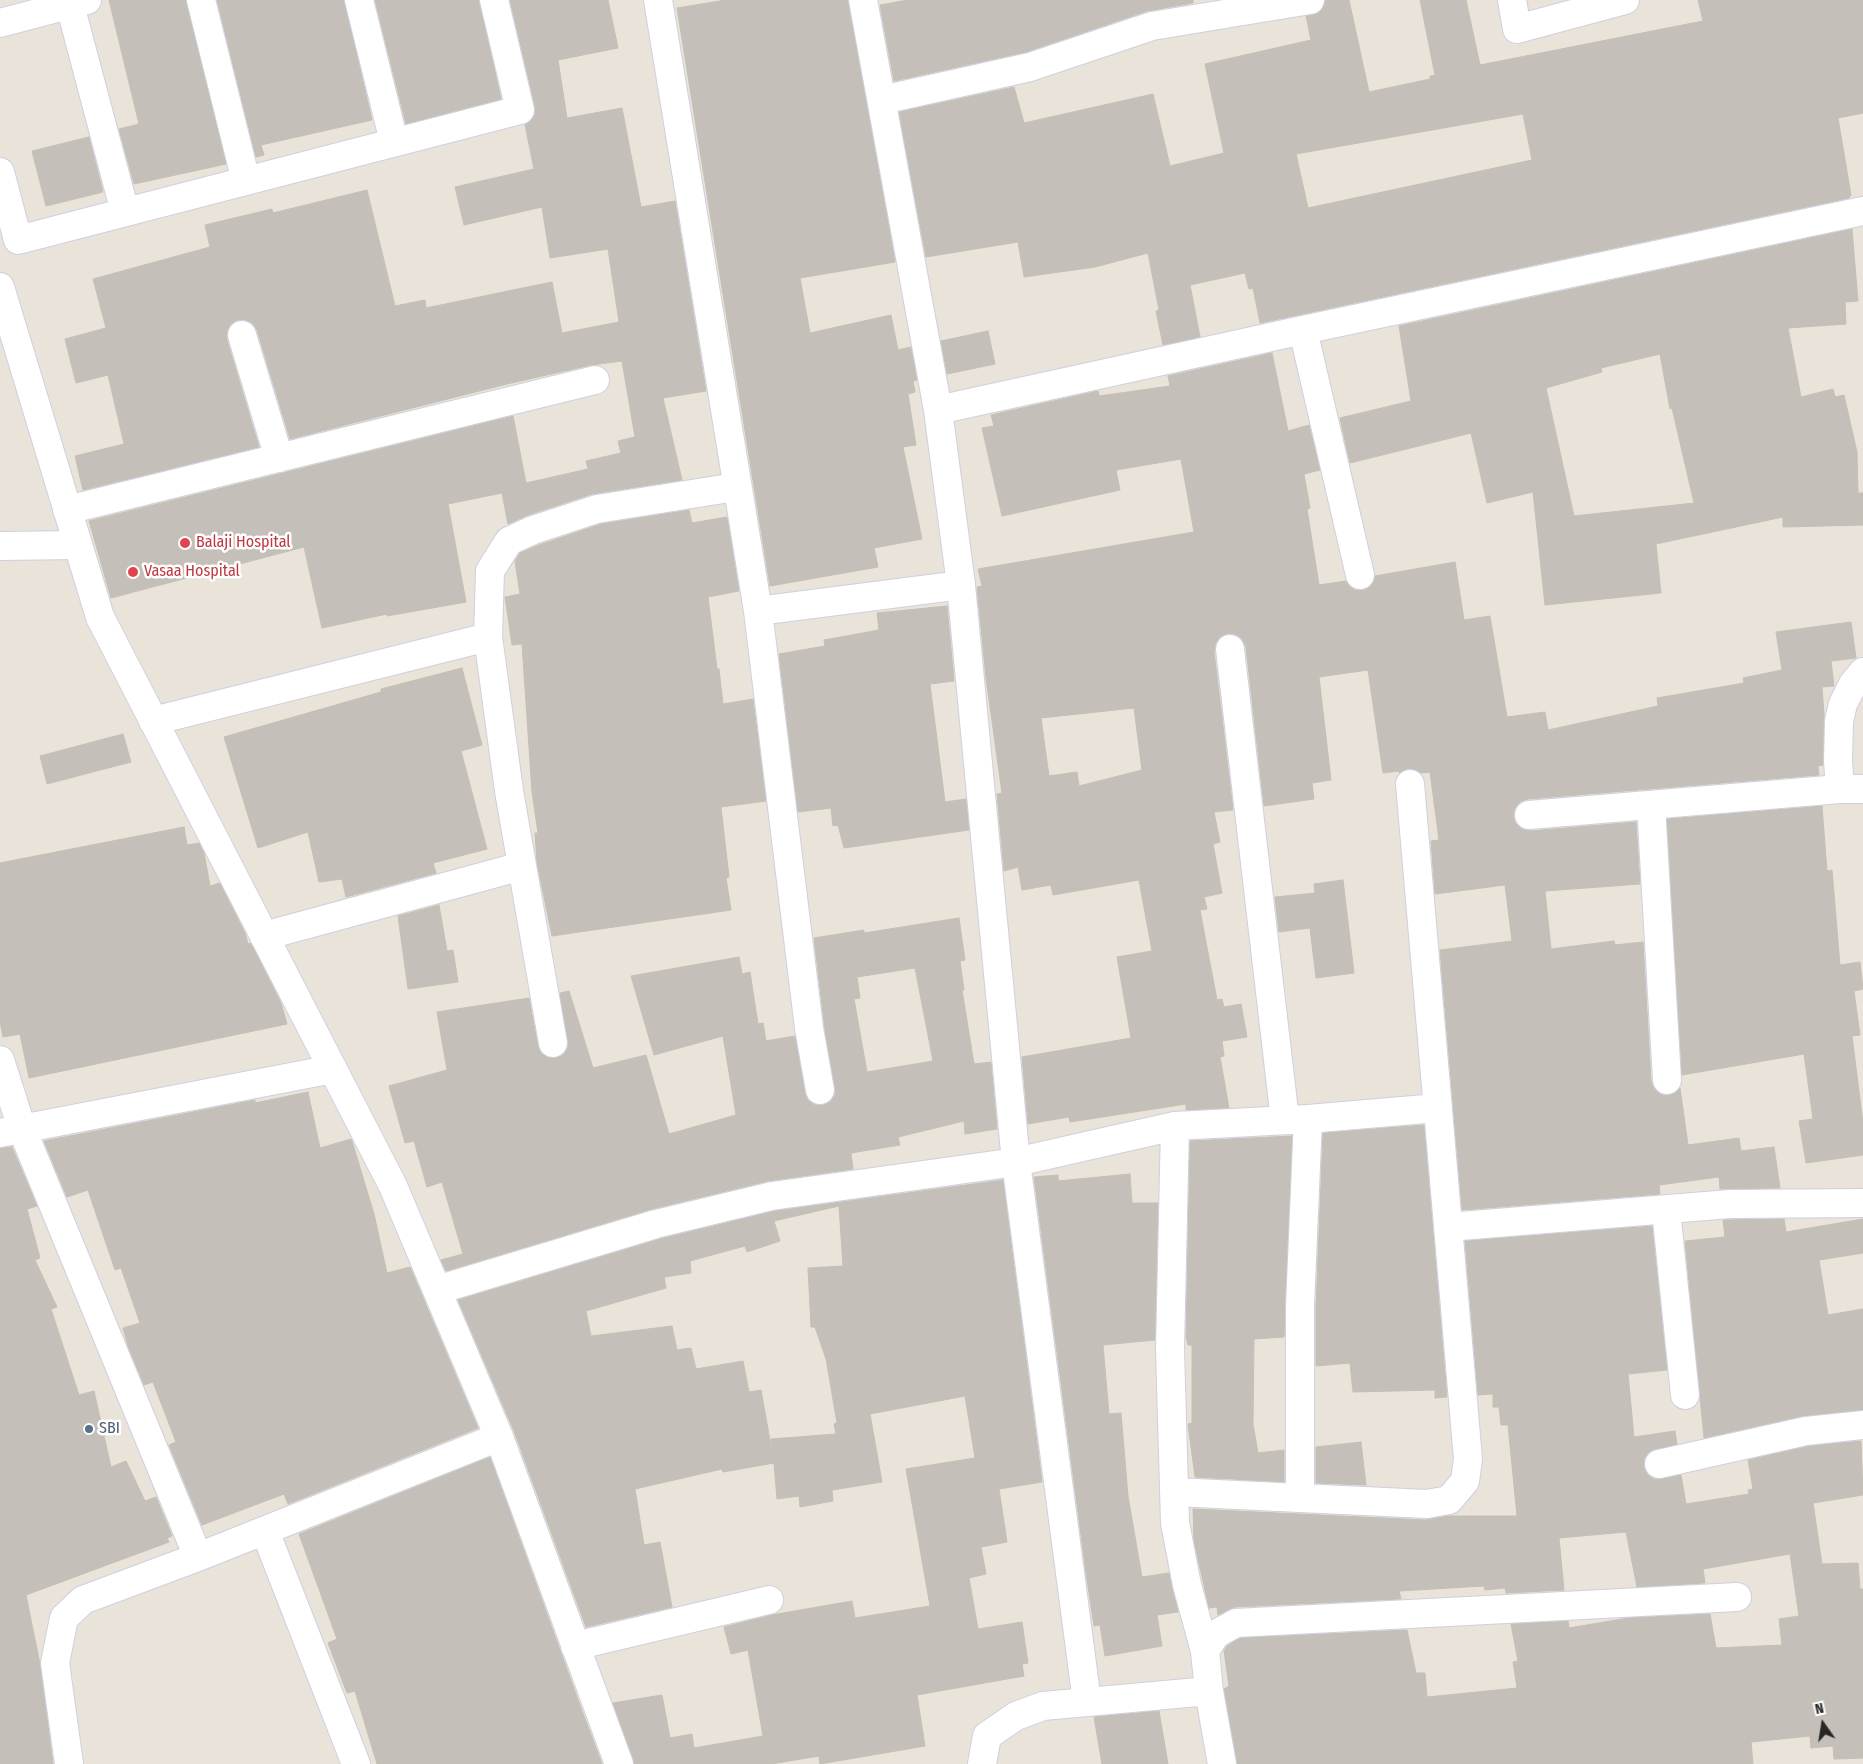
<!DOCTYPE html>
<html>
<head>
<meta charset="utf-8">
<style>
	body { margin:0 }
	#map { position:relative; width:1863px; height:1764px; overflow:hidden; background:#e9e3d9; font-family:"Fira Sans Condensed",sans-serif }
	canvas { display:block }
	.north { position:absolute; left:1798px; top:1699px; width:50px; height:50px; -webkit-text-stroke:4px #fff; paint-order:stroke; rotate:347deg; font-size:14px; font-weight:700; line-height:20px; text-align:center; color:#272727 }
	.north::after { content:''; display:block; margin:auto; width:18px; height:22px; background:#272727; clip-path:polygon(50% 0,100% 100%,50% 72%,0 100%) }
</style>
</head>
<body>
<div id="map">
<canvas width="1863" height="1764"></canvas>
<div class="north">N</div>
</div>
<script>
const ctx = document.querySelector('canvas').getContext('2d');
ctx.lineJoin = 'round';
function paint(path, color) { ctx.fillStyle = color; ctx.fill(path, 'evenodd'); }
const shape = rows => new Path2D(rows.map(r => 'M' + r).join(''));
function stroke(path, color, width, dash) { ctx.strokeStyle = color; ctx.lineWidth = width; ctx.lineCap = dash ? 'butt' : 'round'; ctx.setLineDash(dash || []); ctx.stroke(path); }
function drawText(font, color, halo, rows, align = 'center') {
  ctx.font = font + ' "Fira Sans Condensed",sans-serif'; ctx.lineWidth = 5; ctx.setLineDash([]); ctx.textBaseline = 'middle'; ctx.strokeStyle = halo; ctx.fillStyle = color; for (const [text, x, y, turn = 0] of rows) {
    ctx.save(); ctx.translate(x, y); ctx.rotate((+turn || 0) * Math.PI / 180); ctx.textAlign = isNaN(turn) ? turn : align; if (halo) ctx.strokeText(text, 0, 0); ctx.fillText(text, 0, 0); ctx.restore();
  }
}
const building = shape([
	[109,0,186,0,226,164,134,184,119,129,139,124,109,0],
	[217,0,344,0,372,120,261,145,264,155,256,157,217,0],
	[375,0,479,0,501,99,406,124,375,0],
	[510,0,608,0,618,48,558,60,567,118,622,108,641,207,675,201,706,391,663,398,682,480,592,494,528,515,508,524,502,493,448,504,466,602,387,616,387,614,322,628,304,547,111,598,89,521,513,416,526,483,588,469,586,461,621,453,618,441,635,437,622,361,591,365,507,384,290,439,257,330,252,323,245,320,238,320,230,325,227,332,227,340,259,447,83,490,75,456,124,444,108,375,76,383,65,339,106,328,93,279,210,247,205,225,272,209,273,213,367,190,395,306,425,300,426,308,552,282,562,333,619,322,608,249,550,258,542,207,464,225,455,187,534,169,525,125,535,115,535,106,510,0],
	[726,0,848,0,895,262,800,278,810,333,891,315,898,350,911,347,917,380,913,381,915,392,908,394,916,445,903,447,922,539,874,548,878,567,770,586,677,8,726,0],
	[908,0,1193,0,1193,3,1147,11,1026,52,894,81,880,5,908,0],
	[1325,0,1349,0,1369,92,1430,79,1430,76,1435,75,1420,0,1466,0,1480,65,1703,21,1698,0,1863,0,1863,113,1838,118,1851,195,1849,198,1260,323,1253,288,1249,289,1245,273,1190,285,1200,337,1163,345,1156,311,1159,310,1148,253,1095,267,1024,277,1018,242,926,257,899,112,1014,87,1024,123,1153,94,1170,166,1224,153,1205,64,1311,40,1306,16,1320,12,1325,0],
	[1523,114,1532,160,1308,208,1296,154,1523,114],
	[89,137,103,192,46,206,32,151,89,137],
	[1852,229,1858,301,1845,302,1846,324,1788,328,1801,397,1833,389,1835,397,1844,395,1857,452,1858,493,1863,493,1863,525,1783,527,1783,517,1656,544,1661,593,1545,605,1533,492,1487,503,1471,433,1350,463,1340,418,1411,401,1399,326,1852,229],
	[1660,354,1670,409,1672,408,1694,503,1574,516,1546,388,1602,372,1601,368,1660,354],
	[988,331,995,364,947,374,941,341,988,331],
	[1272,353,1288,431,1309,425,1320,470,1304,474,1310,508,1307,509,1319,585,1346,581,1355,590,1363,590,1371,586,1375,576,1455,562,1464,620,1490,616,1507,717,1545,712,1548,730,1658,706,1657,698,1744,683,1743,678,1782,670,1776,632,1851,622,1856,658,1831,661,1834,686,1822,687,1824,715,1823,765,1818,766,1819,775,1528,799,1520,802,1515,808,1513,816,1516,824,1523,829,1530,831,1636,822,1640,884,1545,891,1551,949,1614,941,1615,945,1643,942,1651,1081,1654,1088,1660,1094,1667,1096,1675,1093,1680,1088,1688,1145,1739,1138,1741,1151,1774,1147,1780,1188,1720,1189,1719,1177,1659,1185,1660,1194,1462,1210,1440,950,1512,941,1505,885,1435,894,1431,841,1439,840,1430,772,1421,773,1409,768,1399,773,1399,771,1383,773,1368,670,1319,677,1331,780,1312,783,1314,799,1264,806,1246,647,1242,639,1237,635,1229,633,1220,637,1216,643,1214,651,1233,810,1214,812,1220,842,1213,844,1222,893,1204,897,1207,909,1200,910,1217,1000,1222,999,1224,1007,1241,1004,1247,1037,1222,1041,1224,1056,1220,1057,1229,1108,1186,1110,1186,1104,1070,1122,1069,1117,1028,1124,1022,1057,1131,1038,1117,957,1152,951,1139,880,1053,895,1051,885,1022,890,1018,867,1004,871,997,794,1002,793,986,678,977,587,982,586,978,569,1194,532,1181,459,1116,470,1120,490,1002,516,982,428,994,426,991,415,1098,391,1099,396,1170,386,1168,376,1272,353],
	[1134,708,1142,770,1079,786,1077,772,1049,776,1041,718,1134,708],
	[689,510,692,523,727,517,739,591,708,597,717,669,719,669,723,704,753,699,766,801,721,807,729,877,726,878,731,910,552,936,537,863,535,833,538,833,532,792,522,644,512,645,505,597,520,594,515,561,520,553,539,545,601,524,689,510],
	[947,606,954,681,930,684,945,802,966,799,969,830,844,848,838,825,833,826,831,808,798,812,779,654,825,646,824,640,879,630,877,613,947,606],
	[462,668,482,745,461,751,487,849,433,863,436,873,346,897,342,879,319,882,308,832,258,848,224,737,381,692,381,689,462,668],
	[123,734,131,762,47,784,40,756,123,734],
	[1822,806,1827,871,1832,870,1840,965,1860,962,1863,989,1854,991,1860,1035,1852,1036,1863,1123,1863,1155,1806,1163,1799,1121,1813,1119,1804,1054,1682,1075,1667,819,1822,806],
	[184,827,187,845,199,843,204,853,210,886,220,883,245,933,248,944,251,943,281,1003,287,1024,29,1078,20,1034,3,1037,0,1021,0,863,184,827],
	[1343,880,1354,973,1316,978,1310,928,1279,932,1275,897,1315,893,1314,884,1343,880],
	[439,905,447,951,453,950,458,982,408,989,398,916,439,905],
	[959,918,965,960,960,961,964,990,962,990,974,1064,991,1062,997,1129,965,1134,964,1121,898,1137,900,1145,851,1153,853,1169,768,1181,652,1209,446,1271,441,1260,463,1254,442,1182,427,1187,414,1141,405,1143,389,1086,447,1070,437,1012,529,998,538,1046,541,1053,547,1057,555,1058,563,1055,568,1048,560,993,569,991,593,1068,646,1055,669,1134,736,1115,723,1036,654,1055,631,976,739,957,742,974,750,972,758,1024,763,1023,766,1041,795,1036,805,1093,808,1100,815,1105,822,1105,830,1102,835,1095,835,1088,825,1030,814,938,864,930,864,933,959,918],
	[915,968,933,1061,867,1072,854,999,860,998,857,977,915,968],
	[308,1092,320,1148,351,1139,352,1141,374,1214,387,1273,410,1267,478,1428,288,1504,284,1494,202,1525,169,1445,176,1442,153,1382,144,1385,128,1346,123,1328,140,1323,121,1268,115,1270,88,1190,67,1197,44,1141,255,1100,255,1103,308,1092],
	[1424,1125,1447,1397,1435,1398,1435,1390,1353,1392,1350,1363,1316,1366,1316,1306,1323,1133,1424,1125],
	[1292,1136,1284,1337,1254,1339,1253,1424,1258,1453,1284,1450,1284,1482,1195,1477,1188,1424,1192,1423,1192,1345,1188,1345,1186,1337,1190,1141,1292,1136],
	[12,1147,37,1206,27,1209,40,1258,35,1260,57,1307,51,1309,79,1395,94,1391,111,1467,126,1461,145,1501,156,1497,172,1536,167,1538,169,1542,26,1595,40,1664,53,1764,0,1764,0,1148,12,1147],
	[1130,1174,1132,1203,1158,1203,1155,1340,1103,1345,1109,1414,1121,1413,1128,1496,1142,1577,1169,1573,1178,1612,1157,1615,1162,1646,1105,1656,1100,1625,1094,1626,1086,1573,1034,1177,1058,1175,1058,1181,1130,1174],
	[1003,1180,1042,1482,999,1489,1007,1542,981,1547,986,1574,969,1578,978,1629,1022,1622,1028,1663,1022,1664,1024,1676,917,1695,925,1746,820,1764,819,1756,771,1764,634,1764,613,1703,662,1695,670,1738,692,1734,694,1748,763,1736,748,1650,731,1654,724,1627,772,1615,852,1601,855,1618,930,1606,906,1469,975,1458,965,1396,870,1414,882,1482,832,1490,833,1501,800,1507,799,1496,777,1499,774,1463,723,1472,722,1469,635,1489,644,1545,660,1542,672,1607,586,1627,514,1431,458,1300,660,1239,775,1211,1003,1180],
	[839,1206,843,1266,808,1268,811,1327,815,1327,826,1359,837,1423,834,1424,836,1434,771,1439,774,1463,761,1390,749,1392,743,1361,696,1369,691,1348,677,1350,672,1326,591,1336,586,1311,666,1288,664,1277,691,1273,690,1261,745,1246,747,1252,780,1241,774,1221,839,1206],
	[1784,1219,1786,1232,1863,1219,1863,1253,1819,1260,1828,1315,1863,1309,1863,1410,1803,1416,1704,1438,1685,1241,1725,1237,1723,1220,1784,1219],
	[1652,1226,1667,1370,1628,1374,1634,1437,1675,1431,1677,1444,1648,1453,1644,1459,1644,1467,1648,1475,1654,1479,1662,1479,1681,1475,1686,1504,1749,1494,1748,1490,1753,1489,1748,1460,1809,1446,1861,1441,1863,1495,1813,1503,1822,1564,1858,1563,1860,1589,1863,1589,1863,1758,1834,1759,1833,1746,1811,1748,1810,1736,1751,1742,1753,1764,1237,1764,1224,1689,1229,1686,1224,1651,1227,1646,1240,1638,1407,1630,1416,1673,1425,1673,1427,1697,1517,1688,1513,1662,1518,1661,1511,1624,1568,1621,1569,1628,1628,1618,1710,1614,1716,1648,1782,1645,1779,1619,1799,1616,1790,1554,1703,1569,1705,1583,1637,1587,1626,1532,1559,1538,1564,1590,1506,1593,1505,1588,1485,1590,1484,1586,1399,1591,1401,1599,1235,1607,1218,1615,1217,1607,1209,1608,1194,1541,1193,1509,1426,1520,1447,1516,1517,1516,1508,1425,1501,1425,1499,1407,1493,1407,1493,1394,1478,1395,1465,1241,1652,1226],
	[1361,1442,1366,1485,1316,1483,1316,1447,1361,1442],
	[490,1457,581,1708,602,1764,377,1764,355,1691,347,1693,328,1643,337,1639,299,1534,490,1457],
	[1159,1711,1168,1764,1102,1764,1094,1717,1159,1711]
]);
paint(building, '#c4c0b9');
stroke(building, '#c4bfb3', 1);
const street = shape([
	[201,0,246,181],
	[359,0,394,142],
	[658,0,758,611,809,1028,820,1090],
	[863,0,938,410,961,585,1016,1162,1087,1702],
	[1512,0,1517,29,1625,0],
	[70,5,125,212],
	[0,23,87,0],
	[882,100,1030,67,1152,26,1310,0],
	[0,172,18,240,520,110,494,0],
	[1303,330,1360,575],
	[242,335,279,458],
	[938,410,1303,330,1863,211],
	[67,510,595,380],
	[0,546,78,545],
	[758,611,961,585],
	[1230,649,1285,1120],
	[1863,672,1853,684,1843,704,1839,721,1838,761,1840,789,1863,789],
	[153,721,488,637],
	[1651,805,1667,1080],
	[1529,815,1840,789],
	[264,936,522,866],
	[553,1043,509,791,488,637,490,571,509,541,533,530,597,509,736,487],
	[0,1060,22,1129,198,1557],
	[1175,1126,1170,1349,1175,1523,1187,1585,1205,1651],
	[0,1133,333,1069],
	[1666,1210,1685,1395],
	[1448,1227,1730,1204,1863,1203],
	[437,1290,656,1224,772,1196,1016,1162,1175,1126,1308,1119,1437,1108],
	[1659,1464,1806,1431,1863,1425],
	[1174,1492,1427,1504,1449,1500,1465,1481,1468,1459,1410,784],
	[1300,1497,1300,1306,1308,1119],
	[265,1531,356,1764],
	[575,1646,769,1600],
	[69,1764,55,1663,64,1618,83,1600,198,1557,499,1437],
	[982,1764,987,1736,1016,1716,1043,1706,1209,1691],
	[1222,1764,1209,1691,1205,1651,1216,1634,1236,1623,1737,1597]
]);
const secondary = shape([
	[0,287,100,617,393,1186,499,1437,619,1764]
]);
stroke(street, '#ced0df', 30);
stroke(secondary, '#ced0df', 30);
stroke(street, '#fff', 28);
stroke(secondary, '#fff', 28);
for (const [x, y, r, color] of [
	[185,543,6,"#e0444e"],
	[133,572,6,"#e0444e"],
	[89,1429,5,"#5c6f8a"]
]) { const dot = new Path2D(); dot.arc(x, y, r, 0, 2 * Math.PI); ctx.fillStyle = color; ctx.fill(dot); stroke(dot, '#fff', 2); }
drawText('16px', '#be3a42', '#fff', [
	["Balaji Hospital",196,543],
	["Vasaa Hospital",144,572]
], 'left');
drawText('16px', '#4e5e75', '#fff', [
	["SBI",99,1429]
], 'left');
</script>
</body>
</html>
